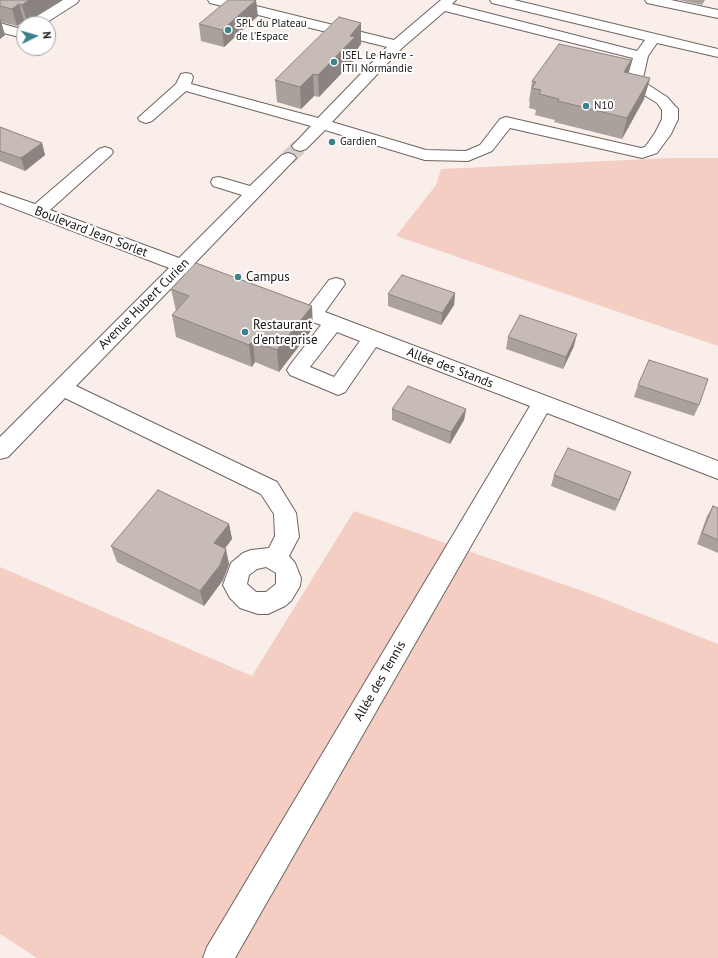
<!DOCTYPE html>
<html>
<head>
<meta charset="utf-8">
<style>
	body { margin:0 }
	#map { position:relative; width:718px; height:958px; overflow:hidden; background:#faeeeb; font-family:"PT Sans",sans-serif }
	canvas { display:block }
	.north { position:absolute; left:16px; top:16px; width:40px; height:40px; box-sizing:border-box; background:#fff; border:1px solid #a3a1a1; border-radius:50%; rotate:85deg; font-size:11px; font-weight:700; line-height:16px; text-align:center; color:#191514 }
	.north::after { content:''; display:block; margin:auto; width:14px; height:18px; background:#3b828c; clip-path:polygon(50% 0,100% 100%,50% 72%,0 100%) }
</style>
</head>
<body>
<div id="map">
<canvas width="718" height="958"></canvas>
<div class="north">N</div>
</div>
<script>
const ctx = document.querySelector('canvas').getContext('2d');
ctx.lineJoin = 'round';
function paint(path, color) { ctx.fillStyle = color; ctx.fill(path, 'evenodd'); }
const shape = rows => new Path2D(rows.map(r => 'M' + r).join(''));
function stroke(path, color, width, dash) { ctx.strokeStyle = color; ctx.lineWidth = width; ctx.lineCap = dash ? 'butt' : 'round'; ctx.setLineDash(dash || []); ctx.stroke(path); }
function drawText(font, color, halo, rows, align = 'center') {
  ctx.font = font + ' "PT Sans",sans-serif'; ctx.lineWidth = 4; ctx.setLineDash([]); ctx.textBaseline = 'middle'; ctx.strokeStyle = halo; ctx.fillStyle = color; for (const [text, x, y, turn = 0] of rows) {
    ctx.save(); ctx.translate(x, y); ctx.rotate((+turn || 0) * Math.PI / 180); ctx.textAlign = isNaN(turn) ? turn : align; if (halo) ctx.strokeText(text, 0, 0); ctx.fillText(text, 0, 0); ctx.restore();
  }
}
paint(shape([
	[669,158,718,158,718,346,396,236,436,185,441,169],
	[354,511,591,594,718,644,718,958,37,958,0,934,0,567,252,676]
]), '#f4cec2');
stroke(shape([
	[288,158,300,146]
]), '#d8cdcb', 16, [16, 8]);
const minor = shape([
	[63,0,79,0,77,3,44,24,27,24,29,21,63,0],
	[208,0,232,0,394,40,441,0,456,0,452,4,637,51,645,40,492,3,490,0,514,0,718,49,718,57,657,43,648,56,643,78,644,82,667,97,675,106,678,109,678,119,671,134,657,153,642,158,510,128,492,151,468,161,425,160,325,130,306,149,300,151,294,149,292,146,311,126,186,91,152,121,146,123,140,121,138,118,176,84,181,74,186,73,191,74,193,77,191,84,318,118,387,47,210,3,208,0],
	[445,11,633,58,627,78,630,85,633,88,657,103,662,110,662,119,655,133,645,147,641,148,506,117,500,119,480,145,466,151,426,150,332,122,402,48,445,11],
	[645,0,671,0,718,10,718,18,647,3,645,0],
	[0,23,17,28,24,26,24,36,19,37,0,32,0,23],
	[105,147,111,149,113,152,111,155,50,210,179,258,242,195,213,186,211,182,213,178,219,177,250,186,282,155,288,153,294,155,296,158,194,264,225,276,227,280,225,284,218,286,185,274,76,386,277,482,296,513,299,537,289,556,295,563,301,578,300,586,291,601,285,606,268,614,258,614,240,608,230,598,223,585,231,563,243,553,251,550,269,548,275,536,274,514,261,494,65,398,8,457,0,459,0,437,169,268,0,203,0,192,35,204,99,149,105,147],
	[266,567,276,573,276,584,266,592,256,592,247,584,249,575,257,569,266,567],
	[336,278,343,280,345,284,325,312,718,461,718,479,547,413,235,958,203,958,207,947,530,406,376,347,345,392,338,395,331,392,290,375,287,370,290,365,321,325,277,309,275,304,277,299,284,297,309,306,329,280,336,278],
	[337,332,360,341,334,377,310,367,337,332]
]);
stroke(minor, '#6d6461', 2);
paint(minor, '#fff');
paint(shape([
	[0,0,61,0,27,22,24,21,17,26,1,22,5,35,0,39],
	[679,0,705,0,702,5],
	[258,16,224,47,201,41,199,24],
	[361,23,361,44,355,52,355,59,319,97,314,96,301,109,277,102,275,80],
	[628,73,650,78,644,99,622,139,554,122,555,120,535,115,536,110,529,108,530,102,529,102,532,81],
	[0,127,42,143,45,155,25,171,0,161],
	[171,289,313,328,279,372,255,362,252,367,176,337,172,315,176,311],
	[455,293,454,305,441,325,388,306,388,294],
	[508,337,574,346,563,369,506,349],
	[638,385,699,405,694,416,634,397],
	[392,409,466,409,464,420,450,444,392,420],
	[554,475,627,483,615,511,551,486],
	[713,506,718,508,718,553,697,544,707,516],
	[229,524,232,539,225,548,229,564,223,580,204,606,117,562,111,546]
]), '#aaa19d');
paint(shape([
	[29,0,61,0,27,22,22,5],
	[256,0,258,16,224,47,222,30],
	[19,4,24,21,17,26,12,9],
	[0,18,5,35,0,39],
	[361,23,361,44,355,52,355,59,319,97,318,75,350,36],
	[631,60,626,81,624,72],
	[313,74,314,96,301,109,300,87],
	[650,78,644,99,622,139,627,118],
	[42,143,45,155,25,171,21,158],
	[455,293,454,305,441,325,442,313],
	[312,306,313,328,279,372,277,350],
	[577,334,574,346,563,369,566,357],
	[253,341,255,362,252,367,249,345],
	[466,409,464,420,450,444,451,432],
	[631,472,627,483,615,511,619,500],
	[229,524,232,539,217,559,214,543],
	[226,549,229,564,223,580,204,606,200,591]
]), '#8b8380');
const building = shape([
	[0,0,29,0,22,5,19,4,12,9,0,6,0,0],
	[228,0,256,0,222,30,199,24,228,0],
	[339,17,361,23,350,36,355,37,318,75,313,74,300,87,275,80,339,17],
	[559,44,631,60,624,72,650,78,627,118,558,101,559,99,539,94,541,90,532,88,536,82,532,81,559,44],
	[0,127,42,143,21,158,0,151,0,127],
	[196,263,312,306,277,350,253,341,249,345,172,315,189,296,171,289,196,263],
	[402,275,455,293,442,313,388,294,402,275],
	[520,315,577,334,566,357,508,337,520,315],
	[649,360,708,379,699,405,638,385,649,360],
	[408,386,466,409,451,432,392,409,408,386],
	[568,448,631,472,619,500,554,475,568,448],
	[158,490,229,524,214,543,226,549,220,565,200,591,111,546,158,490],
	[713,506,718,508,718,540,702,533,713,506]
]);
paint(building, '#c6bbb7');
stroke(building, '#8b8380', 1);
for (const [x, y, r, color] of [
	[228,30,4,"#3b828c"],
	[334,62,4,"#3b828c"],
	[586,106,4,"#3b828c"],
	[332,142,4,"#3b828c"],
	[238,277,4,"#3b828c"],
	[245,332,4,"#3b828c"]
]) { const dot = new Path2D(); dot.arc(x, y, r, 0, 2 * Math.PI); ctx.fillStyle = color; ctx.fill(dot); stroke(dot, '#fff', 1.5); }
drawText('11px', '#191514', '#fff', [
	["SPL du Plateau",236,24],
	["de l'Espace",236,37],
	["ISEL Le Havre -",342,56],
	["ITII Normandie",342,69],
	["N10",594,106],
	["Gardien",340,142]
], 'left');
drawText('13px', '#191514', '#fff', [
	["Boulevard Jean Sorlet",91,232,21],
	["Avenue Hubert Curien",144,304,-45],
	["Allée des Stands",450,368,21],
	["Allée des Tennis",380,681,-60]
]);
drawText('13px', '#191514', '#fff', [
	["Campus",246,277],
	["Restaurant",253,325],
	["d'entreprise",253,340]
], 'left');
</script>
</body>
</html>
